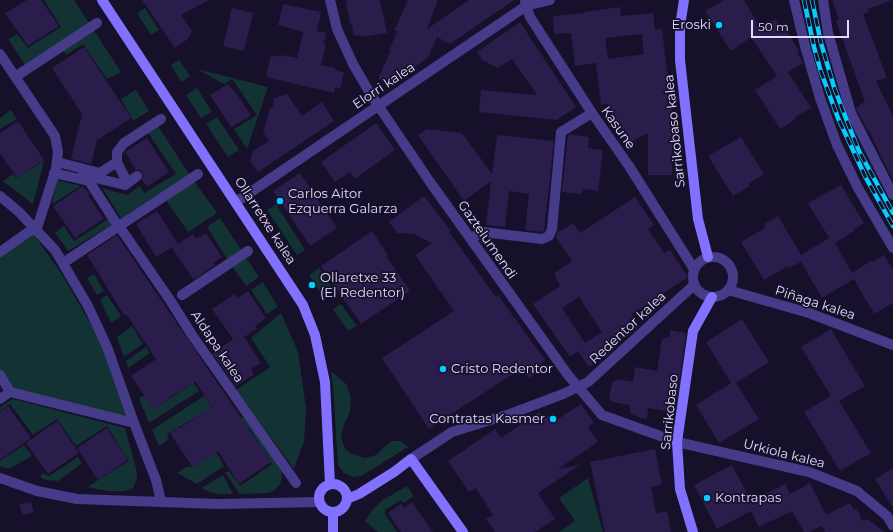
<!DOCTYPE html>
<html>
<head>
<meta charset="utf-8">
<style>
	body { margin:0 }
	#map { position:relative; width:893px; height:532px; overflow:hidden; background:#17102a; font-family:Montserrat,sans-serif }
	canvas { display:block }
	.scale { position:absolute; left:751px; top:20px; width:98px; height:18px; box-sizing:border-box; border:2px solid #e2daff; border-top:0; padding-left:5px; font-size:12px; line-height:14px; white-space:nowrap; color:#e2daff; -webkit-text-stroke:3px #17102a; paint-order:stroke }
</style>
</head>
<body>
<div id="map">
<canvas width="893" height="532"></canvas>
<div class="scale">50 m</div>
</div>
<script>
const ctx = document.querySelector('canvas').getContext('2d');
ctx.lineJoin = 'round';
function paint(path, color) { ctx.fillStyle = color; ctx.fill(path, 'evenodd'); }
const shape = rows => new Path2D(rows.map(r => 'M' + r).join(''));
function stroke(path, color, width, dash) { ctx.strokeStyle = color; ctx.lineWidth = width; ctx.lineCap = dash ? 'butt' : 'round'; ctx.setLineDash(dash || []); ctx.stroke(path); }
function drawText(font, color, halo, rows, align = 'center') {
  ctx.font = font + ' Montserrat,sans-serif'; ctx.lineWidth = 3.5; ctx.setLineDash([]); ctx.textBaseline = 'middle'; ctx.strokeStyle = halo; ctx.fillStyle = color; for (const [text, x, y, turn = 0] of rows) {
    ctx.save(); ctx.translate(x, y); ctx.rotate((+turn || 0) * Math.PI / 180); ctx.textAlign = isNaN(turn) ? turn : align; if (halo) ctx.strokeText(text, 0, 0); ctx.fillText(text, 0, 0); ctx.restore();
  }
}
paint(shape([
	[44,0,74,0,89,23,25,65,8,39,17,34,28,48,61,27],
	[145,8,159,30,151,35,137,13],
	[93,29,121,72,107,79,83,44,66,55,62,48],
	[179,60,190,76,181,82,171,65],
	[197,69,268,87,247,149,234,129,257,115,232,79,224,84],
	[197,88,212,112,201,118,186,95],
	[136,90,149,111,133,121,121,99],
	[11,110,17,119,0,129,0,118],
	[217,117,239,150,228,157,206,124],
	[158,126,189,174,121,218,102,188,127,195,140,186,144,193,176,174,148,133],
	[44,161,33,204,3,181,13,174,17,178],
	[57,180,81,186,52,204],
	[194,181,217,213,188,232,166,200],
	[276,204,305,250,297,255,267,210],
	[220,218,242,251,228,260,207,227],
	[108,219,111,225,68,251,55,233,64,226,74,241],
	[29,228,61,273,99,339,129,424,10,392,0,378,0,248],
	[245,256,259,277,246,286,231,265],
	[319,268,335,292,325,299,309,275],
	[94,274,104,291,97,295,87,278],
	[263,282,278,307,267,314,251,290],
	[107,295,121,316,111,323,100,300],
	[341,304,357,326,348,331,333,309],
	[281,313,298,352,306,408,304,441,294,469,236,390,270,367,251,338],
	[132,326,143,344,124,357,117,337],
	[189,340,197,352,181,363,199,391,149,423,139,398,145,395,154,409,187,387,166,355],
	[146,347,150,353,128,368,126,361],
	[331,371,346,384,351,397,350,412,344,424,341,436,345,449,352,454,365,458,376,455,391,441,401,441,408,447,363,475,354,477,344,473,338,465,333,388],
	[204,396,227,429,243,417,259,434,281,467,282,477,280,484,276,489,270,493,240,494,225,473,229,471,240,486,272,464,249,428,224,444,203,413,167,434,169,439,159,446,152,430],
	[13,399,125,428,136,468,137,479,133,488,126,491,108,491,87,487,129,461,107,426,76,446,57,419,33,435,10,404,0,411,0,407],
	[24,445,32,456,9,469,0,466,0,461],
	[216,452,224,466,197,484,177,473,186,467,193,467],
	[78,457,82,463,58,481,46,480,40,477,43,473,49,476],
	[223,475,233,494,218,494,210,492,201,488],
	[588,478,603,532,559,532,575,521,559,498],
	[407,486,414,496,404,503,401,500,385,510,385,514,397,532,378,532,365,521,372,510,383,500]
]), '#133234');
paint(shape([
	[27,0,41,0,59,26,28,46,5,13],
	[142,0,209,0,181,15,192,31,188,39,175,48],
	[346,0,380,0,387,33,361,37,360,35,354,36,352,24,350,24],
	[408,0,438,0,427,29,469,0,514,0,450,44,437,37,428,58,390,84,378,79,391,50,389,49,398,31,394,31],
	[724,0,744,0,760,28,776,19,782,29,785,27,799,51,797,52,803,63,788,72,811,108,795,117,796,119,780,129,755,90,777,76,751,37,731,51,705,11],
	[832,0,890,0,890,1,868,9,869,12,863,14,887,78,876,81,893,116,893,181,869,131,868,131,857,111,856,108,860,106,859,105,865,102,836,21,839,20],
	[283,4,321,12,317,31,326,33,324,44,326,44,321,65,335,68,335,70,344,72,340,89,335,87,334,93,266,77,271,55,281,57,281,55,297,58,303,32,278,25],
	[620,7,621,16,653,13,655,30,662,29,673,123,672,175,648,175,648,133,627,144,611,121,608,104,601,105,596,63,575,66,571,33,554,34,553,16,584,13,584,12],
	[642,34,644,54,608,59,605,38],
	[232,8,253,13,244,51,223,46],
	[520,22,576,107,557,120,479,112,481,90,537,95,512,59,498,68,482,60,477,52],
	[84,47,131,118,97,140,91,164,71,159,82,114,52,68],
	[228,84,239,97,251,116,231,127,210,95],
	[287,94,302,116,322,102,334,121,258,172,250,161,253,151,269,141,263,132,270,108,273,107,273,100,275,98],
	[18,121,44,160,17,178,0,153,0,133],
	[376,123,395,150,355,179,350,172,335,182,321,162],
	[427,129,462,133,492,174,497,135,554,141,544,231,541,232,525,230,529,194,509,191,505,227,486,225,491,181,464,201,418,135],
	[569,134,589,137,588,148,603,150,598,191,583,189,582,194,562,192,567,142],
	[741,137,764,174,748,184,750,186,733,196,708,156],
	[147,138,169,172,147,187,142,180,143,176,142,172,139,170,136,170,125,152],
	[300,173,337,228,310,246,273,191],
	[841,185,864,223,853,230,854,231,835,243,852,273,872,260,873,262,884,255,893,270,893,303,874,314,854,279,822,298,801,262,789,268,788,266,764,280,741,242,765,228,764,224,778,216,801,255,829,238,808,203],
	[83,186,90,194,88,195,104,219,75,238,53,206],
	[424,196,451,231,449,232,496,297,498,295,545,360,541,363,544,369,528,378,523,372,519,375,517,371,429,429,382,358,454,311,415,255,432,243,414,234,397,233,389,222],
	[635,197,654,225,648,229,664,253,670,250,688,277,632,314,640,326,614,346,615,348,612,351,589,367,578,351,570,357,533,304,560,286,554,273,572,261,556,237,557,233,573,223,580,233],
	[579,297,602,332,585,343,562,308],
	[157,211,178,244,156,257,136,224],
	[372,231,388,255,386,256,410,291,361,324,321,266],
	[206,233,222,257,213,263,215,265,194,280,172,248,193,234,196,239],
	[117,235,271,462,239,484,218,451,193,468,170,433,179,427,180,428,212,407,195,381,162,403,163,404,154,410,131,376,156,359,126,314,124,315,87,255],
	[248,291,266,318,255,326,257,329,244,337,261,363,251,369,254,374,236,386,212,353,233,339,212,309,235,294,238,298],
	[742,319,769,362,736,383,759,419,719,443,696,405,731,383,706,342],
	[831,329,865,386,839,401,871,453,840,471,804,412,831,396,801,347],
	[670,330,686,333,675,413,648,408,647,419,640,418,630,413,630,405,612,402,609,399,612,383,618,379,633,382,635,367,657,371,662,339,670,337],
	[581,404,594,423,588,427,598,442,558,469,580,465,538,493,555,519,535,532,495,532,486,519,493,515,476,488,469,492,448,461,495,429,501,438,539,412,544,419,553,413,558,419],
	[8,406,31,438,0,460,0,412],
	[57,421,79,453,48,474,26,443],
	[107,428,128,460,98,480,77,448],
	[655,449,662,485,651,487,656,513,667,511,671,532,605,532,590,462],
	[732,465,751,501,785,484,790,494,810,483,826,515,850,503,854,510,857,508,862,521,868,519,884,532,825,532,822,526,809,532,804,532,792,511,759,527,751,511,717,529,694,485],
	[893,468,893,508,875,479],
	[31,502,34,512,23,515,19,505],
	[412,502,433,532,401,532,388,513,401,504,404,508]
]), '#2a1c4b');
stroke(shape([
	[330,0,337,29,353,64,371,95,430,182,568,375,602,415,677,442,809,472,857,491,887,516,893,526],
	[525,0,526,6,530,17,592,113,629,166,694,269],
	[794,0,805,46,820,98,837,145,858,188,893,248],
	[823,0,828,33,851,113,893,195],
	[0,54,55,136,58,152,56,169,36,231],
	[15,77,97,23],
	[57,162,100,173,117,162],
	[54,173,89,181,118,226],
	[198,174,119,226,170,300,192,335,296,483],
	[83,175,125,185,137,176],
	[125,178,117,162,117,152,124,143,161,119],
	[0,196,19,212,55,250,88,306,107,347,134,423,156,480,161,501],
	[236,202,526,6,550,0],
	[471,238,483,232,542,239,549,236,552,229,561,132,592,113],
	[0,252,34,228],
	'693 277a20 20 0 1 1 40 0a20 20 0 1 1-40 0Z',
	[63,263,119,226],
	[728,290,809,313,893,345],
	[182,295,248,251],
	[0,375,10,392],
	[0,399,10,392,134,423],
	[411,459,452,432,510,414,563,394,588,382,694,285],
	[0,478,37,491,77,499,218,504,319,502]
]), '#463b89', 10);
stroke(shape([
	[102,0,303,305,315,335,325,382,330,484],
	[684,0,680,26,680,60,698,219,708,257],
	'319 498a14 14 0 1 1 28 0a14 14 0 1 1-28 0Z',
	[347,499,359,494,394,472,411,459,463,532],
	[333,532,333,512],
	[693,532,680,489,677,442,693,331,712,297]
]), '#8271ff', 10);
const rail = shape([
	[804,0,814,47,821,72,838,118,866,178,893,226],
	[812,0,821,43,834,87,845,116,859,151,893,213]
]);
stroke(rail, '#06ceff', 4.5);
stroke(rail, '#17102a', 3, [9]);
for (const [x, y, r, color] of [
	[719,25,4,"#06ceff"],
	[280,201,4,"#06ceff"],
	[312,285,4,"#06ceff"],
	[443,369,4,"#06ceff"],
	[553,419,4,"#06ceff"],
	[707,498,4,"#06ceff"]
]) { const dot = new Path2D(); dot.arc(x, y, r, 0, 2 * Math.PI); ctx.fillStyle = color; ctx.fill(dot); stroke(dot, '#17102a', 1.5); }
drawText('13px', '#e2daff', '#17102a', [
	["Eroski",711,25,"right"],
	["Carlos Aitor",288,194],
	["Ezquerra Galarza",288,209],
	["Ollaretxe 33",320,278],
	["(El Redentor)",320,293],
	["Cristo Redentor",451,369],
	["Contratas Kasmer",545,419,"right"],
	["Kontrapas",715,498]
], 'left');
drawText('13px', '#e2daff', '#17102a', [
	["Elorri kalea",384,86,-34],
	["Kasune",618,128,55],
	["Sarrikobaso kalea",675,131,-96],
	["Ollarretxe kalea",265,221,57],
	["Gaztelumendi",487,240,55],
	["Piñaga kalea",815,303,18],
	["Redentor kalea",628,328,-43],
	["Aldapa kalea",217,347,56],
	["Sarrikobaso",670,412,-84],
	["Urkiola kalea",784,454,14]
]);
</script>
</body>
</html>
